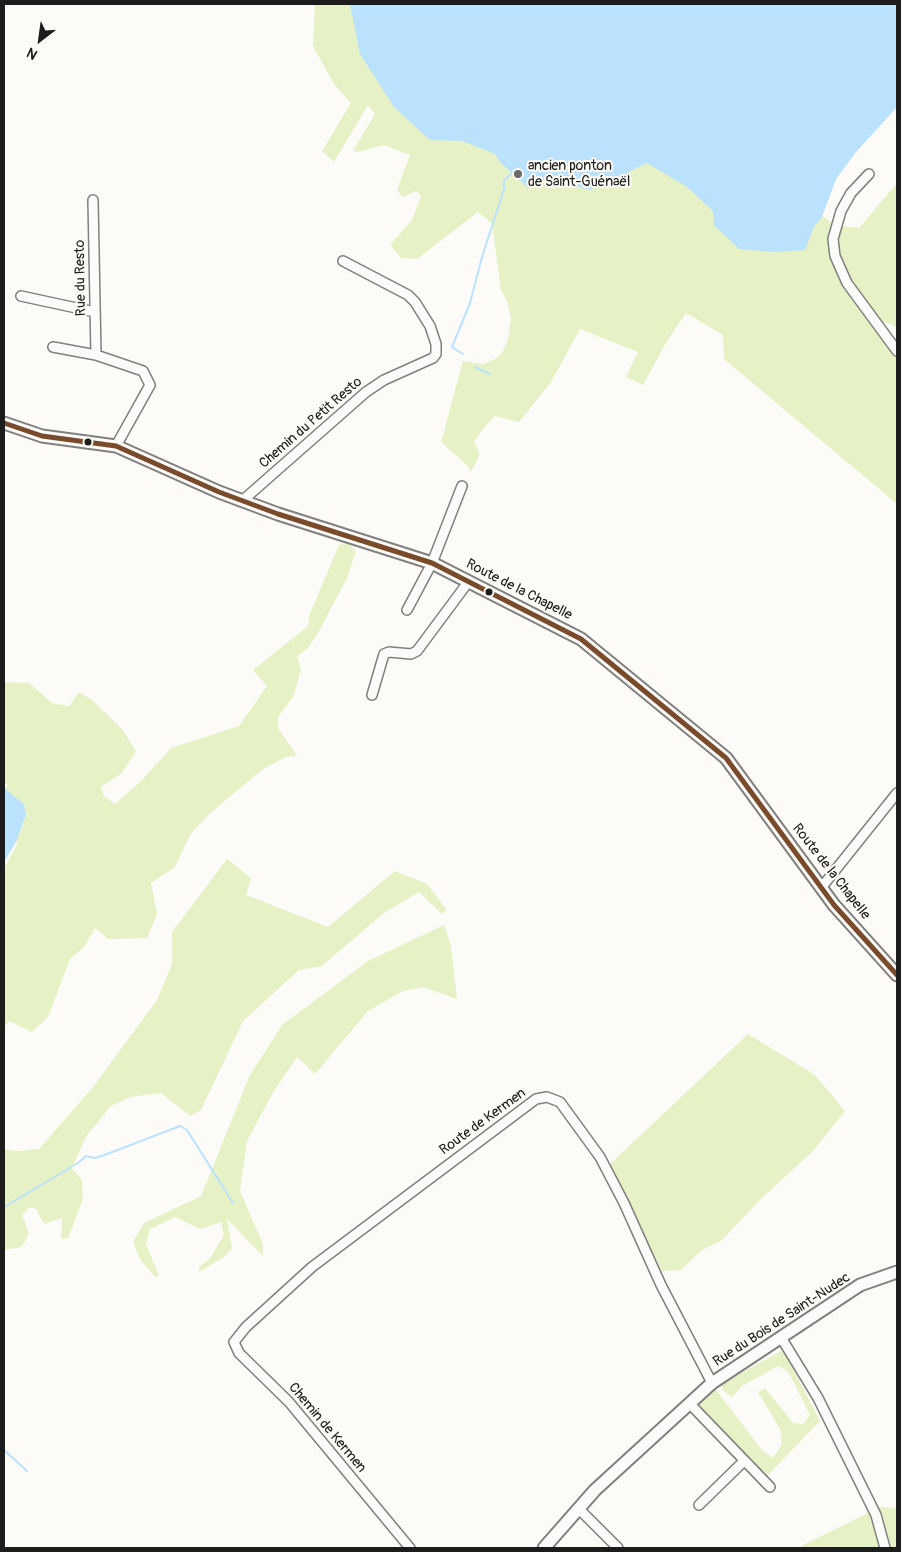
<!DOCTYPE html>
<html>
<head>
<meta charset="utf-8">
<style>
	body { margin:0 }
	#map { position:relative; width:901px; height:1552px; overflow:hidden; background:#fcfbf8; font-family:Pangolin,sans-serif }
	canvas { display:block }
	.frame { position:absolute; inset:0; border:5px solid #1c1c1c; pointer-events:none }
	.north { position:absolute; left:15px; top:15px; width:50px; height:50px; -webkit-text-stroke:4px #fdfcf7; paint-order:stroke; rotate:210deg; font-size:14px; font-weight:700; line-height:20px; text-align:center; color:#1c1c1c }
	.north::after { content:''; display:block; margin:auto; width:18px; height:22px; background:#1c1c1c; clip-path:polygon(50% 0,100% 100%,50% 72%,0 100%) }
</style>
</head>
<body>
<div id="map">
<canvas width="901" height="1552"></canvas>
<div class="frame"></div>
<div class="north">N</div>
</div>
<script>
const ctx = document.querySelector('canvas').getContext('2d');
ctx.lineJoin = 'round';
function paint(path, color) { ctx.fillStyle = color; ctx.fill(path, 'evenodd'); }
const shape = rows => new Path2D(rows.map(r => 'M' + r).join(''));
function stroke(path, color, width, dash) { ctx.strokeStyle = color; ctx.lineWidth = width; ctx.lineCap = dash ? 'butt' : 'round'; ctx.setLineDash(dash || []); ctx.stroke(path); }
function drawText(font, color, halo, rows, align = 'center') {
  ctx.font = font + ' Pangolin,sans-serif'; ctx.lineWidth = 4; ctx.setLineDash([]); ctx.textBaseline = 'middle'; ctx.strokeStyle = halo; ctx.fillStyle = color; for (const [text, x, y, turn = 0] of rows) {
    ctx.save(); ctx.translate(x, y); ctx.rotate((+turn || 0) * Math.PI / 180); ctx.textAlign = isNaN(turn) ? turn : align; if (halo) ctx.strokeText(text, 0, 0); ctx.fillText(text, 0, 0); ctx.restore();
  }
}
paint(shape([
	[315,4,897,4,897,107,856,152,836,179,822,216,836,225,859,228,897,183,897,329,893,325,879,321,897,349,897,504,724,359,723,335,686,313,667,341,643,385,626,377,638,352,580,329,551,382,519,422,495,416,485,426,474,442,480,454,471,472,466,464,441,442,463,361,483,364,495,359,502,353,508,340,511,319,507,301,501,290,492,224,478,212,417,259,401,258,390,245,412,220,421,196,416,191,402,197,397,190,410,155,384,145,358,152,353,151,375,114,368,105,334,162,322,151,351,103,334,84,313,46],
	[349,543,356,552,346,580,319,631,308,648,297,656,301,670,293,697,278,717,278,728,297,756,286,757,263,769,209,814,190,835,175,867,151,883,157,914,147,938,108,939,95,928,84,947,70,959,48,1017,32,1032,9,1021,4,1028,4,869,18,842,16,842,26,815,24,804,5,789,8,785,4,783,4,682,29,683,52,703,69,706,79,692,92,700,122,729,136,751,122,773,101,787,104,796,115,804,141,781,171,748,239,726,267,686,253,670,308,626,309,616,339,545],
	[227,859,251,878,246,895,328,927,395,871,427,884,447,910,442,914,419,892,384,913,322,966,299,970,243,1021,201,1110,190,1116,161,1093,130,1097,111,1106,87,1135,72,1168,82,1180,83,1199,68,1238,61,1239,62,1218,44,1224,36,1209,30,1207,22,1215,29,1233,22,1247,4,1250,4,1149,17,1151,39,1149,93,1087,157,1000,172,964,172,932],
	[444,925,451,946,457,999,423,987,403,991,368,1011,315,1074,297,1057,272,1094,247,1141,240,1191,263,1244,263,1256,227,1219,232,1248,224,1257,199,1272,199,1267,210,1258,224,1235,221,1222,200,1229,175,1217,150,1229,146,1244,159,1276,155,1277,140,1259,133,1242,144,1223,201,1196,250,1075,282,1025,368,961],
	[748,1034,815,1075,845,1111,814,1150,761,1199,721,1241,702,1250,681,1270,662,1271,609,1165],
	[783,1350,820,1421,767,1476,699,1406,714,1387,762,1450,773,1458,782,1444,780,1429,758,1392,765,1388,793,1423,803,1424,810,1415,789,1373,779,1366,742,1386,732,1397,723,1391,721,1384],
	[880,1507,897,1508,897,1548,803,1548,801,1546]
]), '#e6f1c6');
paint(shape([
	[350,4,897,4,897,107,856,152,836,179,822,217,814,227,805,250,774,252,739,249,714,225,713,211,687,187,647,163,591,190,545,179,536,186,528,188,501,163,495,154,462,141,430,140,394,107,360,54],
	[4,788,24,804,26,815,16,842,4,862]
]), '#bbe2fd');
stroke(shape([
	[463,354,452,347,470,303,482,257,504,189,504,180,511,174],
	[475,367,490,374],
	[4,1207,78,1163,86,1156,94,1158,102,1156,180,1126,187,1130,233,1203],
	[4,1450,27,1471]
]), '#bbe2fd', 2);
const minor = shape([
	[869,174,851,193,841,211,833,239,835,256,847,283,897,351],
	[93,200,96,355],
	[21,296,95,312],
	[53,347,96,355,143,371,150,385,116,446],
	[242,501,366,392,384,380,433,358,436,354,436,344,430,326,415,302,408,295,343,261],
	[407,610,432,563,462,486],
	[372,695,384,654,389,652,411,654,417,651,469,581],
	[821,888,897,793],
	[782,1339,818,1398,876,1515,885,1548],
	[691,1405,770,1487],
	[699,1505,744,1461],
	[579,1509,618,1548],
	[410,1548,289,1402,239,1353,234,1342,246,1327,312,1267,536,1099,547,1097,560,1102,600,1157,624,1203,661,1285,712,1383]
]);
const tertiary = shape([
	[4,423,42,436,116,446,219,492,278,514,432,563,581,639,726,758,834,905,897,975],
	[544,1548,595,1490,712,1383,860,1285,897,1272]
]);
stroke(minor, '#81807f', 12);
stroke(tertiary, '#81807f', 15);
stroke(minor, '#fbfbf9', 9);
stroke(tertiary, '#fbfbf9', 11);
stroke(shape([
	[4,423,42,436,116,446,219,492,278,514,432,563,581,639,726,758,834,905,897,975]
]), '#7a4b2a', 5);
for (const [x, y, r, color] of [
	[518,174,5,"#6a6a69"],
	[88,442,4.5,"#1c1c1c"],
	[489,592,4.5,"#1c1c1c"]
]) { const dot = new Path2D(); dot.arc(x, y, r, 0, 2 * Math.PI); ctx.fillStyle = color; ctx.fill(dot); stroke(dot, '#fdfcf7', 2); }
drawText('14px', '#1c1c1c', '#fdfcf7', [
	["ancien ponton",528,166],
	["de Saint-Guénaël",528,182]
], 'left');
drawText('14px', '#1c1c1c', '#fdfcf7', [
	["Rue du Resto",81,278,-91],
	["Chemin du Petit Resto",311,423,-41],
	["Route de la Chapelle",519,590,27],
	["Route de la Chapelle",831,872,52],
	["Route de Kermen",483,1122,-36],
	["Rue du Bois de Saint-Nudec",782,1320,-33],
	["Chemin de Kermen",327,1428,50]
]);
</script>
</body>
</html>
